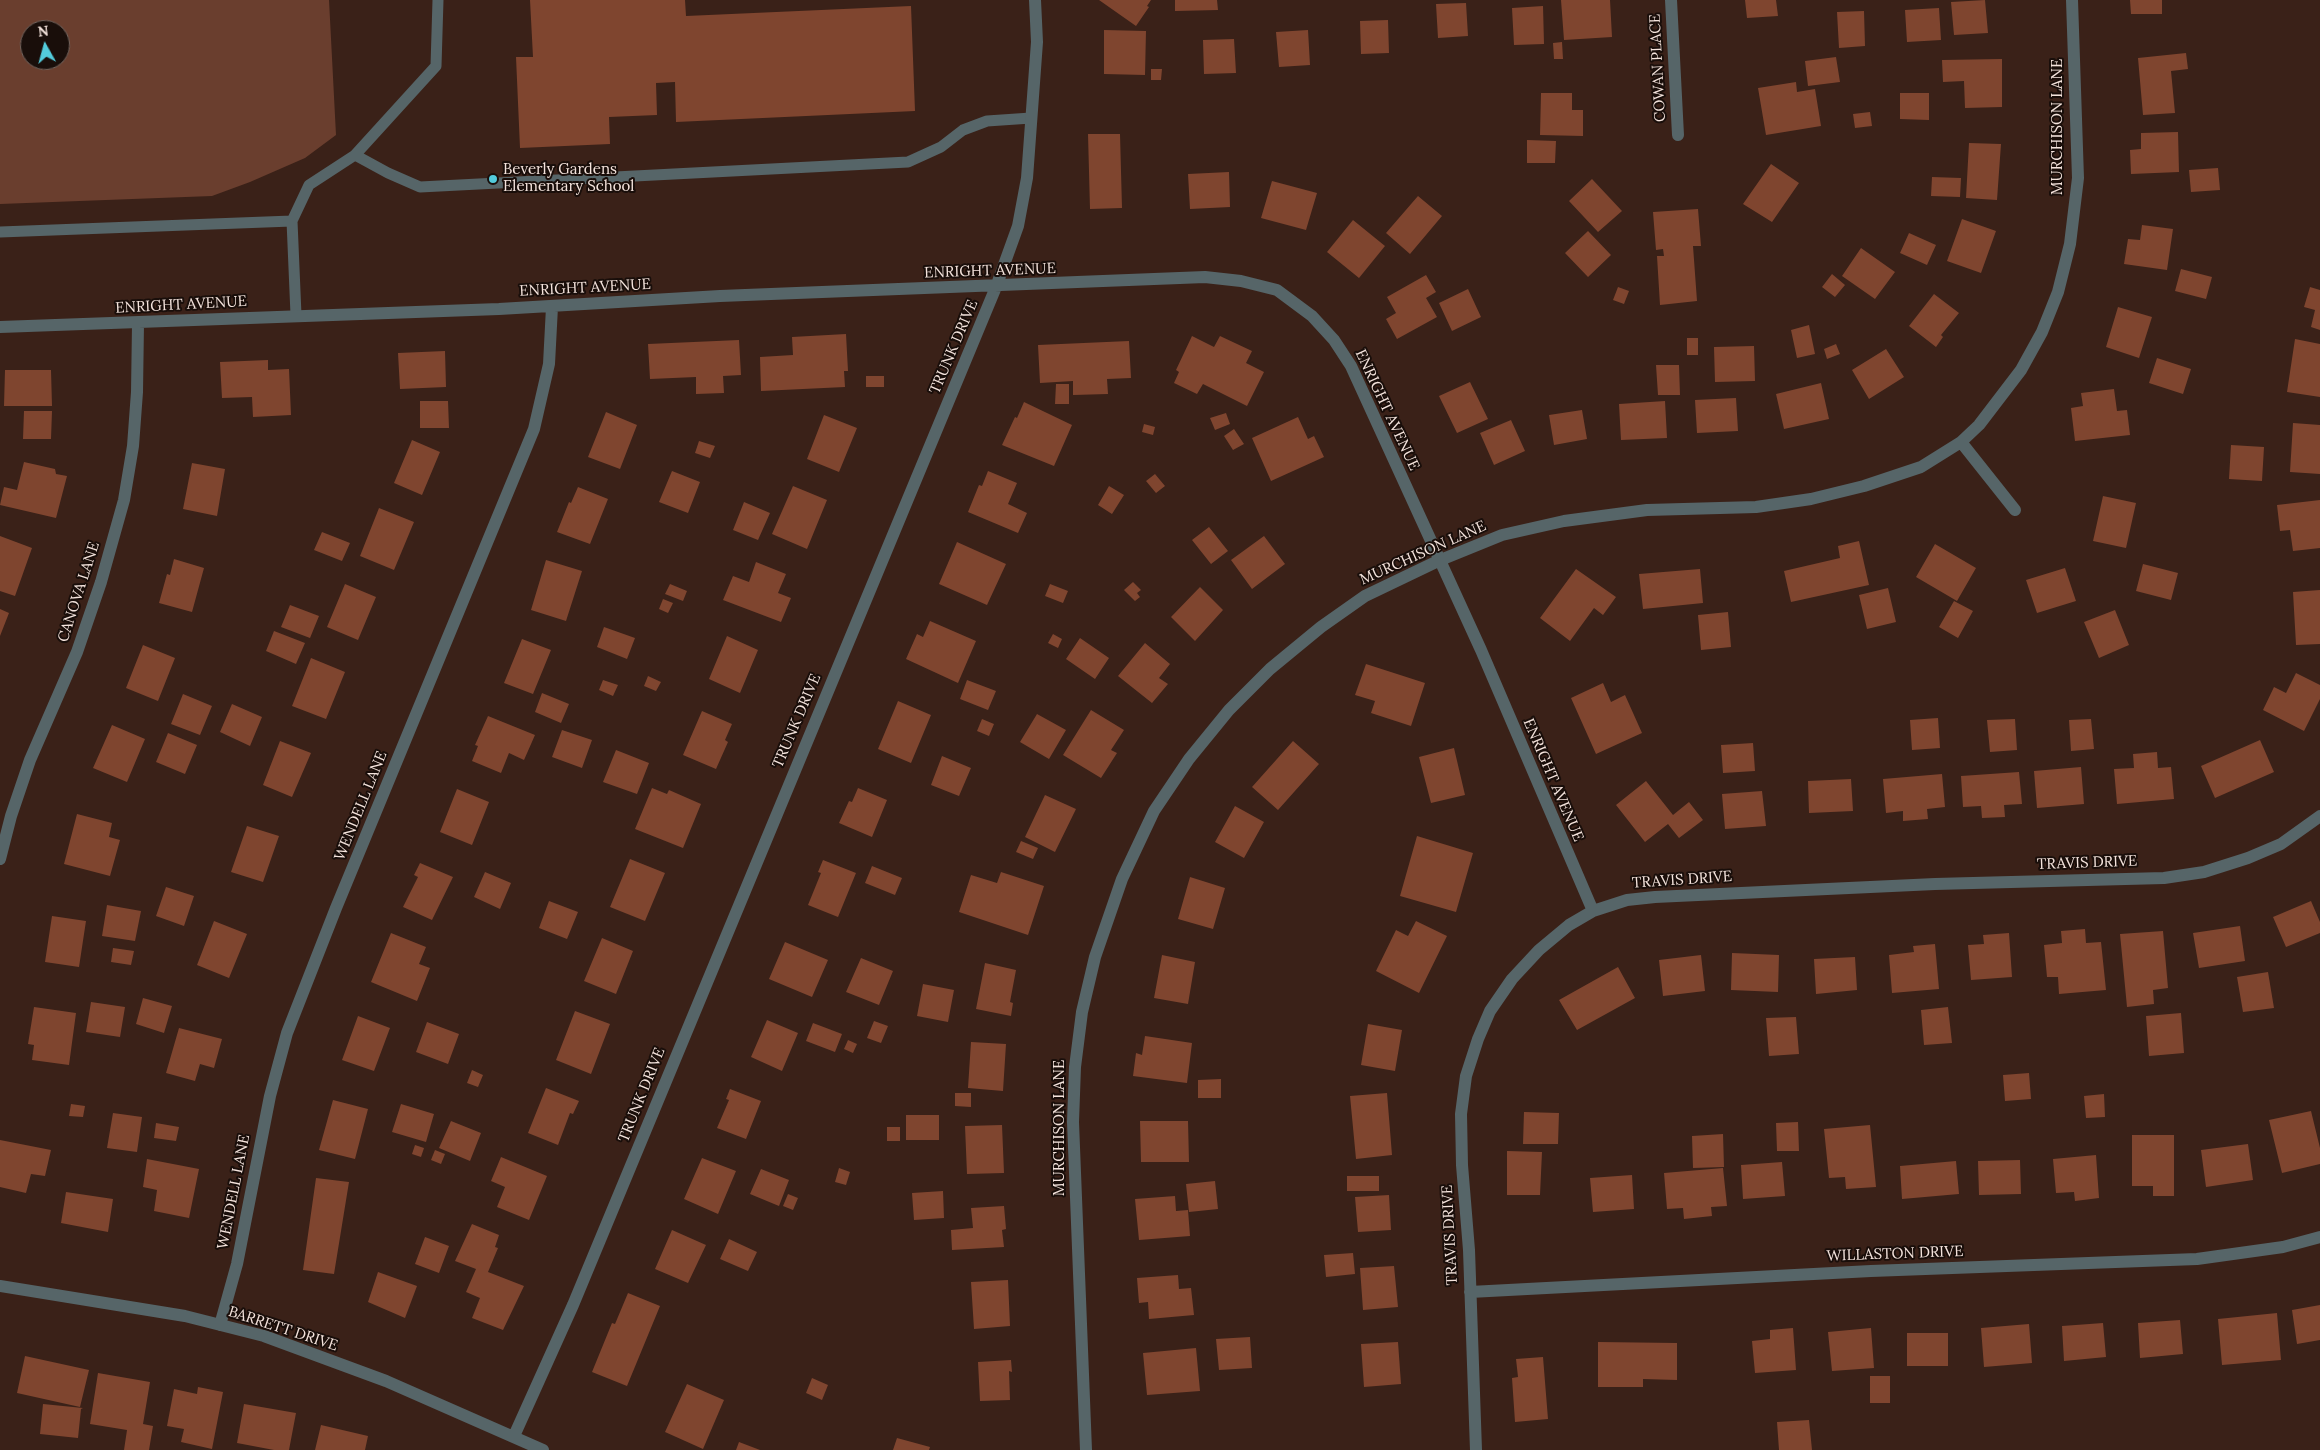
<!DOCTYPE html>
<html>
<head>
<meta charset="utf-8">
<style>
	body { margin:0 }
	#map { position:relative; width:2320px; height:1450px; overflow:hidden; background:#3a2118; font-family:Lora,serif }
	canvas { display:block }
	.north { position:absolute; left:20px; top:20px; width:50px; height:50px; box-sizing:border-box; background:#190e0a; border:1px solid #71645e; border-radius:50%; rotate:353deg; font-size:14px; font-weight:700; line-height:20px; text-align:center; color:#f5e4dd }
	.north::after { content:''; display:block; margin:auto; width:18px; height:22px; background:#53cbdb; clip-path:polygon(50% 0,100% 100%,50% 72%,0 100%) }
</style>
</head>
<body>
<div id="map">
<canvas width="2320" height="1450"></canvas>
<div class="north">N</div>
</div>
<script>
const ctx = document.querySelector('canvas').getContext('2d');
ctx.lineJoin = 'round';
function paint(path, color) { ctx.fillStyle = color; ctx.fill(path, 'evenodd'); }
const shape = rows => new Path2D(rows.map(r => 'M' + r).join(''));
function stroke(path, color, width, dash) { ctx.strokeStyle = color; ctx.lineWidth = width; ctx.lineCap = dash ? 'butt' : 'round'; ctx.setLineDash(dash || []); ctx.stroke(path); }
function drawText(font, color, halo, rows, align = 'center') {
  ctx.font = font + ' Lora,serif'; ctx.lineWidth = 4; ctx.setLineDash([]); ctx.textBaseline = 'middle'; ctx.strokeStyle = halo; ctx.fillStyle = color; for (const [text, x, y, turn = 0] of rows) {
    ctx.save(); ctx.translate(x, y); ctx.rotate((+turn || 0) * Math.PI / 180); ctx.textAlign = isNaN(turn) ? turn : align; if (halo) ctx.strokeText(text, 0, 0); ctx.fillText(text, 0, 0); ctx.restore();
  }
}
paint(shape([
	[0,0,329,0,336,135,305,158,250,182,212,196,0,204],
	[30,30,60,30,60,60,30,60]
]), '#6a3e2e');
paint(shape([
	[530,0,685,0,686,16,911,6,915,111,676,122,675,82,656,83,657,115,609,117,610,144,520,148,516,57,533,57],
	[1099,0,1151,0,1147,6,1149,7,1136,26],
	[1175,0,1217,0,1218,10,1175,11],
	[1561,0,1610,0,1612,37,1564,40],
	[1745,0,1776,0,1778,16,1747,18],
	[1985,0,1988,33,1954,35,1951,2],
	[2130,0,2162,0,2162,14,2131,14],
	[1466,3,1468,36,1438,38,1436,4],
	[1543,6,1544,44,1514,45,1512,8],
	[1939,8,1941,40,1907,42,1905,10],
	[1864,11,1865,46,1839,48,1837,12],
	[1388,20,1389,53,1361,54,1360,21],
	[1104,30,1146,31,1145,75,1104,74],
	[1308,30,1310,65,1279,67,1276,32],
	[1234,39,1236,73,1204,74,1203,40],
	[1562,42,1563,59,1554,59,1553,43],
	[2186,53,2188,69,2171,71,2175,113,2143,115,2138,58],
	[1836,57,1840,82,1808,86,1805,61],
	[2002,59,2002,107,1965,108,1964,81,1943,82,1942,60],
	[1151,69,1162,69,1161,80,1151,80],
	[1796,82,1797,92,1815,89,1821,126,1766,135,1758,88],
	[1541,93,1572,93,1572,110,1583,110,1583,136,1540,135],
	[1900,93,1929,93,1929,120,1900,119],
	[1870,112,1872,126,1855,128,1853,114],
	[2178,132,2179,172,2131,174,2130,150,2141,149,2141,133],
	[1088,134,1120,134,1122,208,1090,209],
	[1527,140,1556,141,1555,163,1527,163],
	[1969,143,2001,144,1997,200,1966,198],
	[1771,164,1799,183,1772,222,1743,204],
	[2218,168,2220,190,2191,192,2189,170],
	[1229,172,1230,207,1190,209,1188,174],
	[1932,177,1961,178,1960,197,1931,196],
	[1592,179,1622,211,1598,232,1569,201],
	[1272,181,1317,193,1306,230,1261,218],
	[1418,196,1442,216,1410,254,1386,233],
	[1698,209,1701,246,1693,246,1697,301,1660,305,1657,256,1664,256,1663,249,1656,250,1653,212],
	[1962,219,1996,231,1981,273,1947,261],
	[1353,220,1385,246,1359,278,1327,252],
	[2142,225,2173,229,2167,270,2124,264,2128,239,2140,240],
	[1588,231,1611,255,1588,277,1565,253],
	[1909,233,1936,245,1927,265,1900,253],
	[1861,248,1895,272,1875,299,1842,276],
	[2181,269,2212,277,2206,299,2175,291],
	[1832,274,1845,285,1835,297,1822,287],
	[1426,275,1436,292,1426,298,1437,317,1397,339,1386,319,1396,313,1387,297],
	[1618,287,1629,291,1624,304,1613,300],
	[2310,287,2320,290,2320,330,2311,327,2315,310,2304,307],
	[1468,289,1481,317,1452,331,1439,303],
	[1934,294,1959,313,1941,335,1943,337,1936,347,1909,326],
	[2118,307,2152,317,2139,358,2106,347],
	[1809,325,1815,354,1797,358,1791,330],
	[846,334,848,371,844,371,845,387,761,391,760,357,793,355,792,337],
	[1192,336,1214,347,1220,336,1252,351,1246,363,1264,372,1247,406,1203,384,1197,394,1174,383,1179,372,1176,370],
	[1687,338,1698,338,1698,355,1687,355],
	[2295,339,2320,344,2320,397,2287,392],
	[739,340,741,375,723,376,724,393,696,394,696,377,650,379,648,344],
	[1129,341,1131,378,1107,379,1108,394,1073,395,1073,381,1040,383,1038,345],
	[1836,344,1840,354,1827,359,1824,349],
	[1754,346,1755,381,1715,382,1714,347],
	[1886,349,1904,377,1869,399,1852,370],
	[445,351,446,387,400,389,398,353],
	[2157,358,2191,369,2183,394,2149,383],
	[268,360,268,370,289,369,291,415,253,417,252,397,222,398,220,362],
	[1656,365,1679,365,1680,395,1658,395],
	[5,370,51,370,52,406,4,406],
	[866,376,884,376,884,387,866,387],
	[1470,382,1488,419,1457,433,1439,396],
	[1821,383,1829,419,1784,429,1776,394],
	[1056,384,1069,384,1069,404,1055,404],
	[2114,389,2117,411,2127,410,2130,435,2075,441,2071,408,2083,406,2081,393],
	[1736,398,1738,431,1697,433,1695,400],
	[420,401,448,401,449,428,420,428],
	[1665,401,1667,438,1621,440,1619,404],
	[1024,402,1072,425,1054,466,1002,445,1015,417,1017,418],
	[1582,410,1587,439,1554,445,1549,415],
	[24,411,52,411,51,439,23,439],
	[606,412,637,425,620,469,588,457],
	[1226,413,1230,424,1215,430,1210,418],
	[824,415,857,428,839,472,807,459],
	[1298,417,1308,439,1314,436,1324,457,1271,481,1252,438],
	[1511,420,1525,451,1494,465,1480,433],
	[2293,423,2320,425,2320,474,2290,472],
	[1144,424,1155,427,1153,435,1142,432],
	[1234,429,1244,444,1233,450,1224,436],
	[412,440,440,452,422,495,394,483],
	[699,441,715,446,710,458,695,453],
	[2231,445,2264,447,2262,481,2229,479],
	[24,462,55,469,56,474,67,476,56,518,0,505,4,487,17,490],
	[192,463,225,469,217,516,183,509],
	[672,471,700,482,688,513,659,502],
	[988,471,1017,483,1008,504,1027,513,1018,533,968,512,979,485,982,486],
	[1155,474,1165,486,1156,493,1146,481],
	[793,486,827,500,807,549,772,534],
	[1109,486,1124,495,1112,514,1098,505],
	[578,487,608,499,590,544,557,532,569,502,571,503],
	[2103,496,2136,503,2126,548,2093,541],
	[2320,500,2320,548,2293,551,2290,530,2280,531,2277,505],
	[744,502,770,513,758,540,733,530],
	[379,508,414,522,394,570,360,556],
	[1209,527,1228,551,1211,564,1192,540],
	[322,532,350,543,342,561,314,550],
	[0,536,32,548,15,596,0,591],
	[1264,536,1285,564,1252,589,1231,560],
	[1859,541,1869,585,1791,602,1784,571,1840,558,1838,546],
	[957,542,1006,564,987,605,939,584],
	[1935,544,1976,568,1957,601,1916,577],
	[174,559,204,568,192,612,159,603,167,574,170,575],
	[546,560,582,571,566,621,531,610],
	[756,562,786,574,778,593,791,598,781,622,723,600,733,576,749,582],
	[2143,564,2178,573,2171,600,2136,591],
	[2065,568,2076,601,2037,613,2026,580],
	[1576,569,1616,597,1603,615,1594,608,1570,641,1540,618],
	[1700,569,1703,603,1643,609,1639,574],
	[1133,582,1141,590,1137,593,1140,597,1135,601,1124,590],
	[345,584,376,597,358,640,327,627],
	[670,584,687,591,683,601,665,594],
	[1050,584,1068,591,1063,603,1045,596],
	[1200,587,1223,610,1195,641,1171,617],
	[1888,588,1896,622,1867,629,1859,595],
	[2320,590,2320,644,2296,645,2293,592],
	[663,599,673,603,668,613,659,609],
	[1954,601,1973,611,1958,638,1939,627],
	[290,605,319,616,310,638,281,627],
	[0,609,9,613,0,636],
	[2115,610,2129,645,2099,658,2084,622],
	[1728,612,1731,647,1701,650,1698,615],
	[930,621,976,641,958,683,906,659,917,634,923,637],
	[604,627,635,638,627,659,597,647],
	[274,631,305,643,296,664,266,651],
	[1053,634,1062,639,1058,648,1048,643],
	[727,636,758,650,740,693,709,679],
	[1080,638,1109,658,1095,679,1066,659],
	[522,639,551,650,533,694,504,683],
	[1145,643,1170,664,1159,678,1168,684,1152,703,1118,676],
	[143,645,175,658,158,701,126,688],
	[311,658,345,672,326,719,292,706],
	[1366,664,1425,683,1411,726,1371,713,1375,701,1355,695],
	[2296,673,2320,685,2320,699,2304,731,2263,710,2274,687,2286,693],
	[648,676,661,682,656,691,644,686],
	[603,680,618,685,613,696,599,690],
	[967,680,996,691,988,710,960,699],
	[1603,683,1611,702,1625,695,1642,733,1596,754,1571,698],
	[542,693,569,704,561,723,535,712],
	[183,694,212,706,200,735,171,724],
	[898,701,931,715,911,763,878,749],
	[232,704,262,717,250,746,220,732],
	[1091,710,1124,730,1111,750,1117,753,1101,778,1063,755],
	[702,711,732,724,725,740,728,742,716,769,683,755],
	[1037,714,1066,730,1049,759,1020,742],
	[488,716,535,735,524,760,509,753,501,773,472,761,478,746,475,745],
	[1938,718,1940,748,1912,750,1910,720],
	[982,719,994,724,989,736,977,731],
	[2015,719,2017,750,1990,752,1987,720],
	[2091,719,2094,749,2071,751,2069,720],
	[112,725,145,739,127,782,93,768],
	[562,730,592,740,582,768,552,757],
	[168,733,197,745,185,774,156,762],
	[2260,740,2274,772,2215,798,2201,766],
	[280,741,311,753,292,797,263,785],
	[1293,741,1319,764,1278,810,1252,787],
	[1753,743,1755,771,1723,773,1721,745],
	[1454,748,1465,795,1431,803,1419,757],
	[616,750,649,763,637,794,603,782],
	[2157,752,2158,768,2171,767,2174,799,2117,804,2114,769,2134,768,2133,754],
	[942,756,971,768,959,796,931,785],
	[2081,767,2084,804,2037,808,2034,771],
	[2019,772,2022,804,2004,805,2005,817,1982,818,1981,806,1963,807,1961,776],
	[1942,774,1945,807,1927,809,1928,819,1903,821,1903,811,1886,813,1883,779],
	[1851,779,1853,811,1809,813,1808,781],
	[1646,781,1673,815,1689,802,1703,820,1679,838,1668,824,1645,842,1616,805],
	[652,788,667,794,669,790,701,804,683,848,635,829],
	[858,788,887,800,872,837,839,823,849,801,852,802],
	[457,789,489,802,472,845,440,832],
	[1762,791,1766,826,1725,829,1722,794],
	[1045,795,1076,809,1055,852,1025,837],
	[1235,806,1264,822,1244,858,1215,842],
	[77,814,112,823,109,837,120,840,110,876,64,864],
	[247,826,279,836,263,882,231,872],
	[1417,836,1473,853,1456,912,1400,896],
	[1021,841,1038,848,1033,859,1016,852],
	[630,859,665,873,645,921,610,907],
	[823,860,856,873,838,917,808,905,821,873,818,872],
	[420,863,453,877,432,920,403,907,418,877,414,875],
	[872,866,902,878,895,895,865,883],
	[485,872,511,883,500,909,474,897],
	[1001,872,1044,886,1028,935,959,912,971,875,997,883],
	[1190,877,1225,888,1213,929,1178,919],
	[166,887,194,896,184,926,156,916],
	[549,901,578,912,567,939,539,928],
	[2311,901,2320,922,2320,933,2286,947,2273,917],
	[107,905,141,911,135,941,102,936],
	[52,916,86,921,79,967,45,962],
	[214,921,247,934,229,978,197,965],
	[1416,921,1447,936,1419,993,1376,971,1396,930,1408,936],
	[2240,926,2245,961,2199,968,2193,933],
	[2085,929,2086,943,2101,942,2106,990,2059,994,2058,977,2047,977,2044,945,2062,943,2061,931],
	[2163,931,2168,988,2153,990,2154,1004,2127,1007,2120,934],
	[391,933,426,947,419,964,430,968,417,1001,371,982],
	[2009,933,2012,977,1971,980,1968,945,1984,944,1983,935],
	[602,938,633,951,616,994,584,981],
	[785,942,828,960,812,997,769,979],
	[1935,944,1939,989,1892,993,1889,955,1914,952,1913,946],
	[113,948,134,951,131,965,111,962],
	[1732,953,1779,955,1778,992,1731,990],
	[1162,955,1195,962,1188,1004,1154,998],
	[1701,955,1705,991,1663,996,1659,960],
	[1855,957,1857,990,1816,994,1814,959],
	[861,958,893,971,879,1005,846,992],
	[985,963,1016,970,1010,1002,1013,1003,1011,1016,976,1009],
	[1618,967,1635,998,1577,1030,1559,1000],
	[2268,972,2274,1008,2243,1012,2237,977],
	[923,984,954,990,948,1022,917,1016],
	[143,998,172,1006,164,1033,136,1024],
	[91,1002,125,1007,120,1037,86,1032],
	[34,1007,76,1013,69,1065,32,1060,34,1045,28,1044],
	[1948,1007,1952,1043,1924,1045,1921,1010],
	[575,1011,610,1024,591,1074,556,1060],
	[2181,1013,2184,1053,2149,1056,2146,1016],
	[358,1016,390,1028,374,1071,342,1060],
	[1796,1017,1799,1054,1769,1056,1766,1018],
	[767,1020,798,1033,782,1071,751,1057],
	[874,1021,888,1026,881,1043,867,1038],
	[427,1022,459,1034,448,1064,416,1052],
	[813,1023,842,1034,835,1052,806,1041],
	[1368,1024,1402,1030,1395,1071,1361,1065],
	[179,1028,222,1039,214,1068,200,1064,195,1081,166,1073],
	[1145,1036,1192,1043,1187,1083,1133,1076,1136,1053,1142,1055],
	[848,1040,857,1044,853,1053,844,1049],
	[971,1042,1006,1044,1003,1091,968,1088],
	[472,1070,483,1075,478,1087,467,1083],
	[2029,1073,2031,1099,2005,1101,2003,1075],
	[1221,1079,1221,1098,1198,1098,1198,1080],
	[546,1088,579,1101,573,1114,570,1113,558,1145,528,1133],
	[730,1089,761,1101,746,1139,717,1128,729,1100,726,1099],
	[955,1093,971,1093,971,1107,955,1106],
	[1387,1093,1392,1155,1356,1159,1350,1096],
	[2104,1094,2105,1117,2086,1118,2084,1096],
	[333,1100,368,1109,355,1159,319,1150],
	[71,1104,85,1106,83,1117,69,1116],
	[401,1104,434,1114,426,1142,392,1132],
	[2311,1111,2320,1148,2320,1164,2282,1173,2269,1120],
	[1524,1112,1559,1113,1558,1144,1523,1144],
	[113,1113,142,1117,137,1152,107,1148],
	[906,1115,939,1115,939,1140,906,1140],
	[451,1121,481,1133,470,1161,439,1148],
	[1140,1121,1188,1121,1189,1162,1141,1162],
	[1798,1122,1799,1151,1777,1151,1776,1123],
	[156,1123,179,1127,176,1141,154,1138],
	[1002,1125,1004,1173,967,1174,965,1126],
	[1870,1125,1876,1187,1846,1189,1845,1177,1829,1178,1824,1129],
	[887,1127,900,1127,900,1141,887,1141],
	[1723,1134,1724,1167,1693,1168,1692,1136],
	[2132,1135,2174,1135,2174,1196,2153,1196,2153,1186,2132,1186],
	[0,1140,51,1150,45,1176,31,1174,26,1193,0,1187],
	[2248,1144,2253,1180,2206,1187,2201,1150],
	[415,1145,424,1148,421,1157,412,1154],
	[435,1150,445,1154,441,1164,431,1160],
	[1507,1151,1542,1152,1540,1195,1507,1195],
	[2096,1155,2099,1198,2075,1201,2074,1192,2056,1193,2053,1159],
	[501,1157,547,1176,529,1220,497,1207,505,1187,491,1181],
	[702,1158,736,1171,718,1214,684,1199],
	[147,1159,199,1169,189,1218,154,1211,157,1190,143,1187],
	[2020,1160,2021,1194,1979,1195,1978,1161],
	[1956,1161,1959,1194,1902,1199,1900,1166],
	[1782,1162,1785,1196,1743,1199,1741,1165],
	[839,1168,850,1172,846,1185,835,1182],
	[1723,1168,1727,1206,1711,1207,1712,1216,1684,1219,1683,1208,1667,1209,1664,1173],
	[761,1169,789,1180,779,1206,750,1194],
	[1632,1175,1634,1209,1593,1212,1590,1178],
	[1347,1176,1379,1176,1379,1191,1347,1191],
	[316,1178,349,1182,334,1274,303,1270],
	[1215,1181,1218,1209,1189,1212,1186,1184],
	[943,1191,944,1218,914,1220,912,1193],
	[66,1192,113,1199,108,1232,61,1223],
	[788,1194,798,1198,793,1210,783,1206],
	[1389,1195,1391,1230,1358,1232,1355,1197],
	[1175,1196,1176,1211,1188,1210,1190,1236,1139,1240,1135,1199],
	[1004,1206,1006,1229,1002,1230,1004,1247,952,1250,951,1230,973,1228,971,1208],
	[472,1224,499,1235,495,1247,498,1248,488,1272,524,1286,503,1330,472,1318,480,1298,466,1292,476,1269,455,1261],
	[672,1230,706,1245,688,1283,655,1269],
	[425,1237,449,1246,439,1273,415,1264],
	[729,1239,757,1252,748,1271,720,1259],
	[1353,1253,1355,1274,1326,1277,1324,1255],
	[1394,1266,1398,1307,1363,1310,1360,1268],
	[378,1272,417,1286,405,1318,368,1302],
	[1178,1275,1179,1289,1191,1288,1194,1315,1149,1319,1148,1302,1139,1303,1137,1278],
	[1008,1280,1010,1326,974,1329,971,1282],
	[628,1293,660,1306,627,1386,592,1372,612,1323,615,1324],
	[2320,1305,2320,1340,2297,1344,2292,1310],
	[2277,1313,2281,1360,2222,1365,2218,1319],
	[2180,1320,2183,1354,2140,1358,2138,1323],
	[2103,1323,2106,1357,2064,1361,2062,1326],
	[2029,1324,2032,1363,1984,1367,1981,1328],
	[1793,1328,1796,1370,1755,1373,1752,1341,1770,1339,1770,1330],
	[1871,1328,1874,1368,1832,1371,1828,1332],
	[1907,1333,1948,1333,1948,1366,1907,1366],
	[1250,1337,1252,1368,1219,1370,1216,1339],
	[1398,1342,1401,1384,1364,1387,1361,1344],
	[1598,1342,1677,1343,1677,1380,1643,1379,1643,1387,1598,1387],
	[1196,1348,1200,1391,1147,1395,1143,1353],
	[25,1356,89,1370,80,1407,17,1393],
	[1543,1357,1548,1419,1515,1422,1512,1378,1518,1377,1516,1359],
	[1011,1360,1012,1372,1009,1371,1010,1400,980,1401,978,1362],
	[98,1373,150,1382,143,1424,153,1426,149,1450,124,1450,127,1430,90,1424],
	[1870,1376,1890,1376,1890,1403,1870,1403],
	[812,1378,828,1385,822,1400,806,1393],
	[687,1384,724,1400,703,1449,665,1432],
	[198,1387,223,1392,212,1449,181,1442,184,1429,167,1426,174,1389,197,1394],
	[43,1404,83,1408,81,1409,78,1438,40,1434],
	[244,1404,296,1413,289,1450,274,1450,237,1443],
	[1809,1420,1812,1450,1779,1450,1777,1422],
	[321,1425,368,1436,365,1450,315,1450],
	[897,1438,930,1447,929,1450,893,1450],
	[739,1442,760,1450,736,1450]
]), '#7f452f');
stroke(shape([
	[355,155,436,66,438,0],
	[0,232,292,221],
	[296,315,292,221,309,185,355,155,388,173,420,187,908,162,941,147,963,130,987,121,1031,118]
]), '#566568', 11);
stroke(shape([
	[1671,0,1678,135],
	[0,327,499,309,720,296,1205,277,1241,281,1277,290,1312,316,1334,340,1351,366,1481,650,1593,911],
	[1961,442,2015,510],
	[0,859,11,816,30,760,77,652,101,582,124,500,133,446,137,392,138,324],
	[0,1286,185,1316,264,1336,386,1381,543,1450],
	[1470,1292,1871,1271,2197,1259,2283,1247,2320,1237],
	[220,1325,237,1264,270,1096,287,1033,336,908,534,429,549,364,552,307],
	[514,1436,573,1305,996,287,1018,226,1027,178,1037,42,1035,0],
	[1086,1450,1073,1122,1075,1067,1082,1012,1095,957,1122,879,1154,811,1189,759,1229,710,1270,669,1321,627,1365,596,1438,561,1502,535,1564,521,1647,510,1756,507,1811,499,1864,486,1921,467,1961,442,1979,425,2021,370,2042,332,2058,292,2070,244,2078,178,2072,0],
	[1476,1450,1469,1250,1462,1165,1461,1114,1466,1076,1478,1039,1490,1011,1512,979,1539,950,1569,925,1593,911,1627,900,1655,897,1935,884,2164,878,2204,872,2248,858,2281,844,2320,816]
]), '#566568', 12);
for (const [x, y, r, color] of [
	[493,179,5,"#53cbdb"]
]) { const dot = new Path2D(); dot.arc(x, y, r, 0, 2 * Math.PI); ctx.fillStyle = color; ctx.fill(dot); stroke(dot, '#190e0a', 2); }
drawText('15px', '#f5e4dd', '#190e0a', [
	["COWAN PLACE",1658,68,-93],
	["MURCHISON LANE",2058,127,-90],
	["ENRIGHT AVENUE",990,271,-2],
	["ENRIGHT AVENUE",585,288,-3],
	["ENRIGHT AVENUE",181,305,-3],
	["TRUNK DRIVE",954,347,-67],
	["ENRIGHT AVENUE",1387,410,65],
	["MURCHISON LANE",1423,553,-24],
	["CANOVA LANE",79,592,-72],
	["TRUNK DRIVE",797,721,-67],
	["ENRIGHT AVENUE",1553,780,67],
	["WENDELL LANE",361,806,-68],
	["TRAVIS DRIVE",2087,863,-2],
	["TRAVIS DRIVE",1682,880,-4],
	["TRUNK DRIVE",642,1095,-68],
	["MURCHISON LANE",1060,1128,-90],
	["WENDELL LANE",234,1192,-79],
	["TRAVIS DRIVE",1450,1235,-93],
	["WILLASTON DRIVE",1895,1254,-2],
	["BARRETT DRIVE",283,1329,18]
]);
drawText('15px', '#f5e4dd', '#190e0a', [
	["Beverly Gardens",503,170],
	["Elementary School",503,187]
], 'left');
</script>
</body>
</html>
